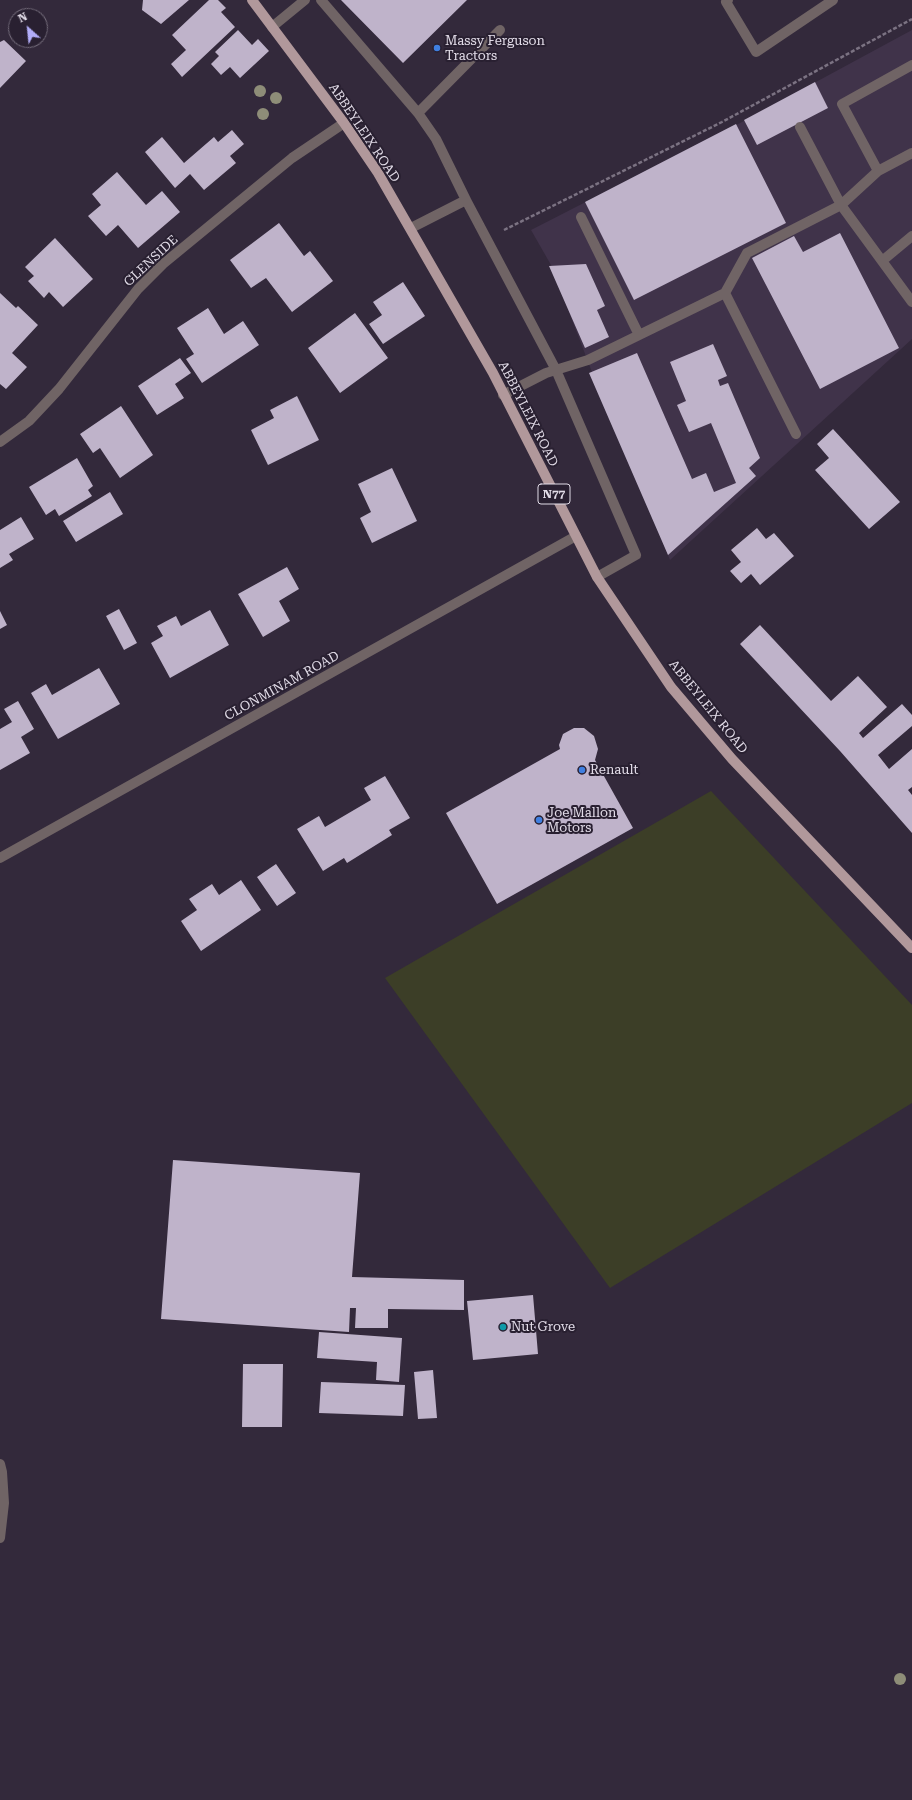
<!DOCTYPE html>
<html>
<head>
<meta charset="utf-8">
<style>
	body { margin:0 }
	#map { position:relative; width:912px; height:1800px; overflow:hidden; background:#33293b; font-family:"Roboto Serif",serif }
	canvas { display:block }
	.north { position:absolute; left:8px; top:8px; width:40px; height:40px; box-sizing:border-box; background:#292031; border:1px solid #736b7a; border-radius:50%; rotate:333deg; font-size:11px; font-weight:700; line-height:16px; text-align:center; color:#e2dce8 }
	.north::after { content:''; display:block; margin:auto; width:14px; height:18px; background:#b2adf9; clip-path:polygon(50% 0,100% 100%,50% 72%,0 100%) }
</style>
</head>
<body>
<div id="map">
<canvas width="912" height="1800"></canvas>
<div class="north">N</div>
</div>
<script>
const ctx = document.querySelector('canvas').getContext('2d');
ctx.lineJoin = 'round';
function paint(path, color) { ctx.fillStyle = color; ctx.fill(path, 'evenodd'); }
const shape = rows => new Path2D(rows.map(r => 'M' + r).join(''));
function stroke(path, color, width, dash) { ctx.strokeStyle = color; ctx.lineWidth = width; ctx.lineCap = dash ? 'butt' : 'round'; ctx.setLineDash(dash || []); ctx.stroke(path); }
function drawText(font, color, halo, rows, align = 'center') {
  ctx.font = font + ' "Roboto Serif",serif'; ctx.lineWidth = 4; ctx.setLineDash([]); ctx.textBaseline = 'middle'; ctx.strokeStyle = halo; ctx.fillStyle = color; for (const [text, x, y, turn = 0] of rows) {
    ctx.save(); ctx.translate(x, y); ctx.rotate((+turn || 0) * Math.PI / 180); ctx.textAlign = isNaN(turn) ? turn : align; if (halo) ctx.strokeText(text, 0, 0); ctx.fillText(text, 0, 0); ctx.restore();
  }
}
paint(shape([
	[912,30,912,339,670,560,592,372,551,265,531,230,742,122]
]), '#40334a');
paint(shape([
	[711,791,912,1005,912,1103,610,1288,385,978]
]), '#3c3e27');
paint(shape([
	[143,0,189,0,161,24,142,10],
	[209,0,218,0,226,8,221,12,235,27,182,77,171,64,186,50,172,35],
	[341,0,467,0,403,63],
	[238,30,252,45,258,39,269,51,240,78,230,67,221,75,211,64,219,56,215,52],
	[4,40,26,61,0,88,0,42],
	[815,82,828,108,757,145,744,120],
	[736,124,786,223,634,300,585,202],
	[232,130,244,144,230,156,236,163,204,190,190,174,175,188,145,152,162,137,184,163,214,137,218,142],
	[117,172,146,205,162,191,180,212,138,248,118,225,106,236,88,216,101,205,92,194],
	[279,223,304,256,310,251,333,281,292,312,266,278,251,288,230,260],
	[840,233,899,348,820,389,752,258,794,236,803,252],
	[55,238,93,279,63,307,49,292,44,298,28,281,34,276,25,267],
	[586,264,605,306,597,310,609,337,585,348,549,266],
	[403,282,425,316,383,344,369,324,382,315,373,302],
	[0,293,16,308,18,306,38,325,12,353,27,367,6,389,0,384],
	[208,308,224,334,243,321,259,345,202,383,186,359,194,354,177,328],
	[355,313,388,358,340,393,308,348],
	[713,344,727,376,718,380,720,386,728,383,760,458,749,468,756,476,668,555,589,373,637,353,692,479,706,473,714,492,736,483,711,423,689,432,677,405,686,401,670,362],
	[180,358,191,373,175,384,184,398,157,415,138,386],
	[297,396,319,440,268,465,251,430,274,418,270,410],
	[121,406,153,455,120,478,100,448,93,453,80,434],
	[833,429,900,502,869,529,815,470,829,458,817,444],
	[77,458,93,486,88,490,92,496,59,516,55,509,46,515,29,487],
	[392,468,417,521,372,543,360,518,371,512,358,484],
	[110,492,123,514,76,542,63,521],
	[21,517,34,539,9,554,13,560,0,568,0,530],
	[757,528,766,539,774,533,794,556,760,585,751,574,741,583,730,571,741,562,731,550],
	[287,567,299,589,279,601,290,621,263,637,238,594],
	[119,609,137,643,124,650,106,616],
	[210,610,229,645,170,678,151,643,163,636,157,626,176,616,181,626],
	[0,611,7,625,0,629],
	[760,625,831,701,858,676,887,707,859,733,863,738,902,704,912,715,912,726,878,755,889,769,912,749,912,787,908,790,912,795,912,833,840,751,740,644],
	[99,668,120,704,58,739,31,693,46,684,52,695],
	[18,701,34,729,21,737,30,753,0,770,0,729,12,722,4,709],
	[574,728,584,728,594,736,598,749,595,760,633,828,497,904,446,813,560,749,559,745,563,734],
	[385,776,410,818,389,830,392,835,347,863,344,858,323,871,297,829,319,816,325,827,371,800,364,788],
	[276,864,296,893,277,906,257,877],
	[241,880,261,910,201,951,181,921,197,910,189,899,212,884,219,895],
	[173,1160,360,1173,352,1277,464,1280,464,1310,388,1309,388,1328,355,1328,356,1308,350,1308,349,1332,161,1319],
	[533,1295,538,1354,473,1360,467,1301],
	[319,1332,402,1338,399,1382,376,1380,377,1362,317,1358],
	[243,1364,283,1364,282,1427,242,1427],
	[433,1370,437,1418,418,1419,414,1372],
	[321,1382,405,1385,403,1416,319,1413]
]), '#bfb3ca');
stroke(shape([
	[504,230,722,122,912,19]
]), '#7b7282', 2.5, [4, 2]);
stroke(shape([
	[321,0,418,113,436,139,466,200],
	[728,0,726,2,756,52,833,0],
	[272,27,305,0],
	[418,113,500,30],
	[800,127,841,205,912,302],
	[878,171,842,104,912,65],
	[581,217,639,335],
	[411,228,466,200,556,370,636,555,597,577],
	[882,261,912,236],
	[725,293,796,434],
	[503,395,546,373,588,360,725,293,747,253,841,205,878,171,912,153],
	[0,1464,2,1472,4,1503,0,1538]
]), '#706465', 10);
stroke(shape([
	[0,442,29,421,59,389,138,289,163,264,292,158,344,123],
	[0,858,576,536]
]), '#706465', 10);
stroke(shape([
	[252,0,344,123,378,173,493,373,597,577,671,687,732,759,912,948]
]), '#b1989b', 10);
ctx.fillStyle = '#8e8d78';
for (const [x, y] of [
	[260,91],
	[276,98],
	[263,114],
	[900,1679]
]) { ctx.beginPath(); ctx.arc(x, y, 6, 0, 2 * Math.PI); ctx.fill(); }
for (const [x, y, r, color] of [
	[437,48,4,"#3f7fe0"],
	[582,770,4,"#3f7fe0"],
	[539,820,4,"#3f7fe0"],
	[503,1327,4,"#0f9aa8"]
]) { const dot = new Path2D(); dot.arc(x, y, r, 0, 2 * Math.PI); ctx.fillStyle = color; ctx.fill(dot); stroke(dot, '#292031', 1.5); }
for (const [x, y, w] of [
	[554,494,32]
]) { const box = new Path2D(); box.roundRect(x - w / 2, y - 10, w, 20, 3); ctx.fillStyle = '#292031'; ctx.fill(box); stroke(box, '#e2dce8', 1); }
drawText('bold 12px', '#e2dce8', null, [
	["N77",554,494]
]);
drawText('13px', '#e2dce8', '#292031', [
	["Massy Ferguson",445,41],
	["Tractors",445,56],
	["Renault",590,770],
	["Joe Mallon",547,813],
	["Motors",547,828],
	["Nut Grove",511,1327]
], 'left');
drawText('13px', '#e2dce8', '#292031', [
	["ABBEYLEIX ROAD",364,133,56],
	["GLENSIDE",151,261,-43],
	["ABBEYLEIX ROAD",528,414,63],
	["CLONMINAM ROAD",282,686,-29],
	["ABBEYLEIX ROAD",708,707,51]
]);
</script>
</body>
</html>
